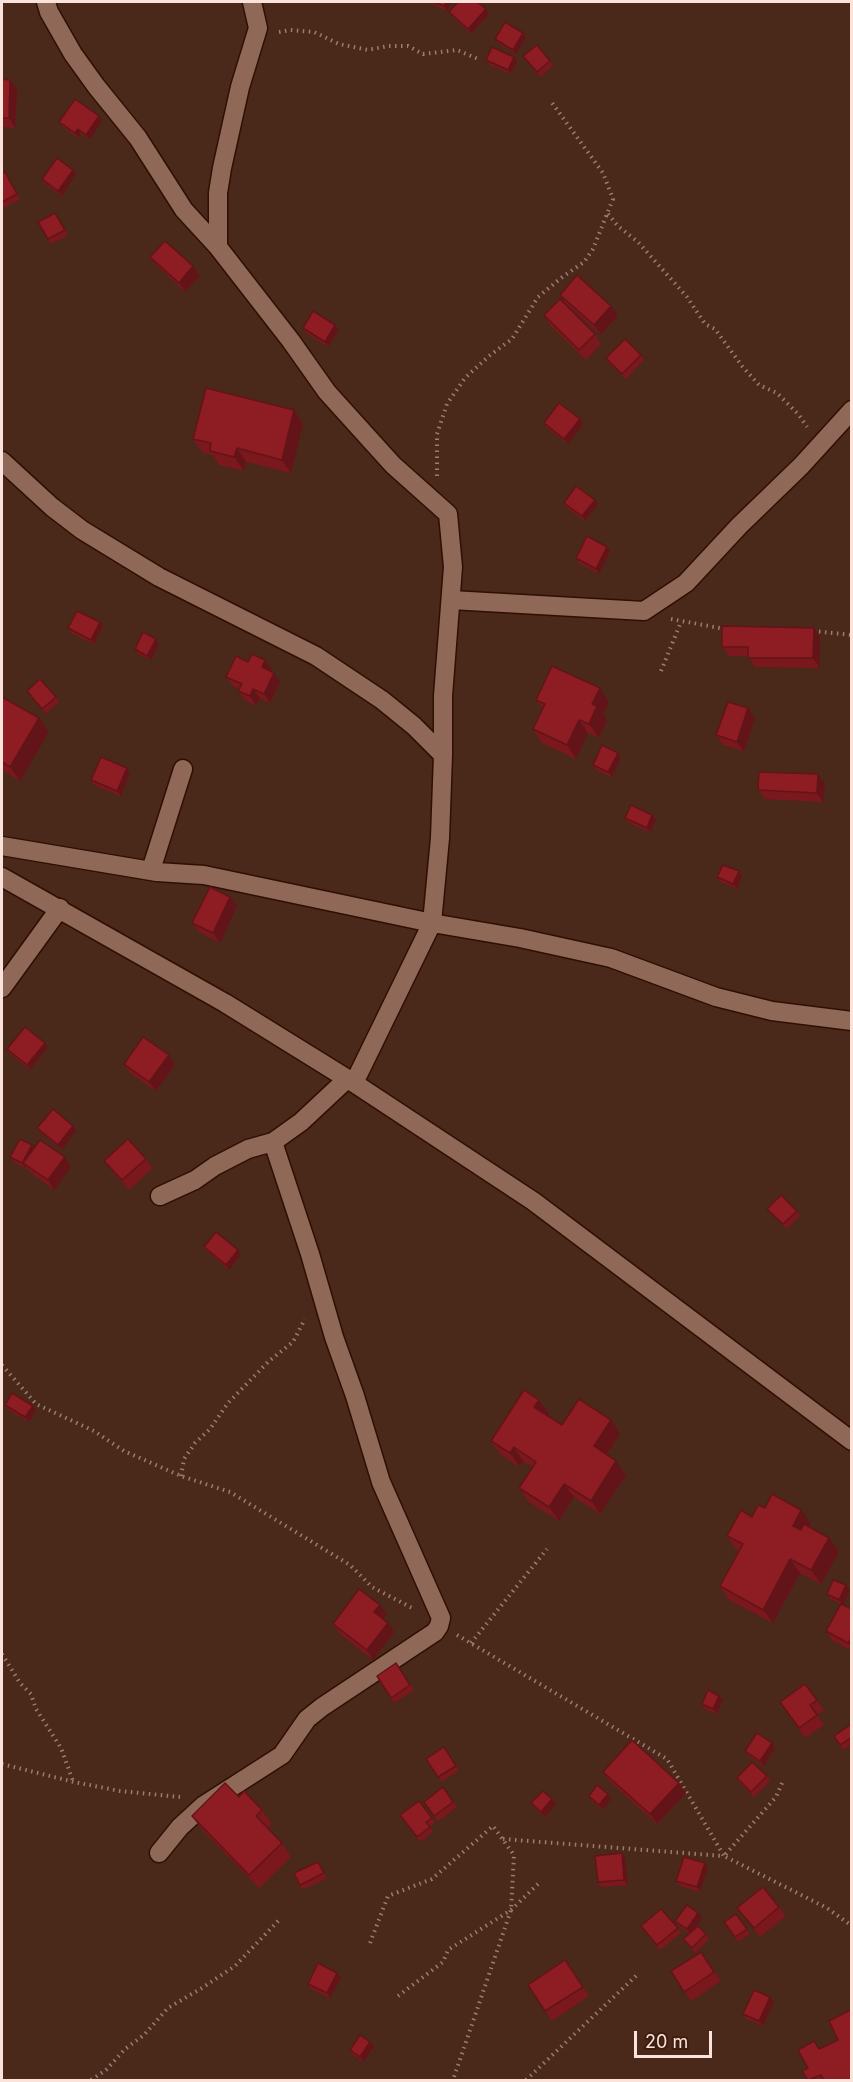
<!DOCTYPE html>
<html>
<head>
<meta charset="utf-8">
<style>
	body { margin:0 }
	#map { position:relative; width:853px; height:2082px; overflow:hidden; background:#4a281a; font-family:Inter,sans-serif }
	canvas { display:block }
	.frame { position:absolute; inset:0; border:3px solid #fae3da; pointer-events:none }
	.scale { position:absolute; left:634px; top:2031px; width:78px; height:27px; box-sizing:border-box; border:3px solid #fae3da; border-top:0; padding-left:8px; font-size:18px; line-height:21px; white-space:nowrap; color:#fae3da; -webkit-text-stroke:4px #3f1e10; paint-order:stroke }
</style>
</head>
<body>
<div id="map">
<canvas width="853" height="2082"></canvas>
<div class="frame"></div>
<div class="scale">20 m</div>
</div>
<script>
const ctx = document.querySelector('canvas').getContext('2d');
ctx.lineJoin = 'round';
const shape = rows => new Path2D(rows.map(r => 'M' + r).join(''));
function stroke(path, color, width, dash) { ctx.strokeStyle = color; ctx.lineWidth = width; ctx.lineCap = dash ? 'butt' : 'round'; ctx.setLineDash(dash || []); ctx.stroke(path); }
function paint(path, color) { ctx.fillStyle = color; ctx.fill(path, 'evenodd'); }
const minor = shape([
	[46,2,49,12,73,54,96,86,138,138,184,210,218,247,291,341,327,392,393,465,448,514,453,567,443,696,443,755],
	[218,247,218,193,222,168,240,87,258,28,252,2],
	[2,461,52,507,82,530,159,577,316,656,382,700,414,726,443,755,440,838,432,923,204,875,157,872,2,846],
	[451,600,644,611,686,583,739,526,801,466,852,410],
	[151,870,183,769],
	[2,877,225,1003,354,1083,533,1201,852,1441],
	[2,988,60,908],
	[354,1083,432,923,520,938,611,958,716,997,772,1011,852,1021],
	[160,1196,195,1180,215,1166,248,1149,273,1142],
	[159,1853,180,1827,204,1805,282,1755,307,1719,322,1707,435,1632,439,1626,441,1618,381,1482,355,1396,334,1337,310,1254,273,1142,301,1122,347,1079]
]);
stroke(minor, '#2e1003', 21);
stroke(shape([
	[279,32,290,30,314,32,339,44,368,50,388,46,408,46,423,54,457,50,478,59],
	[608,214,618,226,638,242,687,297,705,324,715,329,742,366,759,385,777,393,799,415,807,427],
	[437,476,437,434,447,404,465,378,489,356,512,339,538,297,561,278,584,262,593,249,613,199,603,173,550,100],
	[671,619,725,629],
	[813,631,852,635],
	[661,671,681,622],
	[2,1365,36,1404,94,1431,124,1451,181,1476,230,1492,350,1565,372,1587,412,1608],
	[181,1476,184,1459,195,1443,210,1429,228,1403,269,1361,293,1342,305,1319],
	[457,1635,667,1759,724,1856],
	[471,1643,547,1549],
	[2,1654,20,1683,31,1694,36,1709,61,1748,73,1781],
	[2,1764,74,1782,120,1791,180,1797],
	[782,1783,776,1797,724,1856,827,1908,852,1926],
	[503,1839,723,1856],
	[370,1943,388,1896,432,1879,493,1826,514,1855,511,1910,453,2080],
	[398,1996,443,1962,448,1950,511,1910,538,1884],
	[91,2080,106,2070,125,2049,144,2035,168,2008,202,1988,235,1966,280,1919],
	[526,2080,637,1975]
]), '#9b7e73', 4, [1.5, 4.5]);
stroke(minor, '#8f6858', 18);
paint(shape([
	[431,2,452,2,447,11,433,4],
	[449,12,489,14,471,34,452,16],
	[526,38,516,54,498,43,495,39],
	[514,57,517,62,511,74,490,65,486,60],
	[527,61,550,61,553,66,540,77],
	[2,79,10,80,17,89,15,128,2,127],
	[99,116,102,121,90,139,81,134,78,138,63,127,59,122],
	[5,172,20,199,2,209,2,174],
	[76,174,62,196,45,184,42,179],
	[58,217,68,235,51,244,48,239],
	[150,257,193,266,200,276,185,292,157,266],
	[560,295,618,315,601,335,566,304],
	[544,315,595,334,601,344,586,360,550,325],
	[303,328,339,330,328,347,306,333],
	[641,355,644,360,626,379,609,363,606,358],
	[294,410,303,424,291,473,246,462,244,471,219,465,213,455,203,453,193,439],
	[580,419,583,424,568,444,547,428,544,423],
	[595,500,598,504,585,521,567,508,564,503],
	[610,551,599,574,579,563,576,558],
	[100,622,103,626,94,644,71,633,68,628],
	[814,628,820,637,820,668,755,667,748,656,729,656,722,647],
	[159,644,151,660,138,654,135,649],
	[248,662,272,669,271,671,280,682,270,703,260,698,256,706,245,700,238,691,239,689,233,686,226,677],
	[27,691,56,697,59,702,46,714],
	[2,697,39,718,49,732,20,781,2,770],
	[536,700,609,702,603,715,607,720,599,738,588,733,576,759,542,743,533,729,543,709],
	[748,708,755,718,744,751,723,745,716,735],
	[618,753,621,758,612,777,596,770,593,765],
	[130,773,121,796,94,785,91,780],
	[825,784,823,802,765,799,758,790],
	[625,818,656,820,650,832,629,823],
	[742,876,737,889,721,882,717,877],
	[230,897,237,906,220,943,199,932,192,923],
	[45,1043,48,1047,30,1070,10,1054,7,1049],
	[124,1064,175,1065,156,1091,130,1073],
	[73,1126,76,1131,62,1150,41,1133,37,1128],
	[34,1148,71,1167,54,1190,30,1172,26,1167,25,1168,14,1162,10,1157],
	[146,1159,153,1168,129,1190,111,1170,104,1161],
	[767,1209,797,1211,800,1216,787,1229,770,1213],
	[204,1247,238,1250,241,1255,229,1270,208,1252],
	[539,1400,549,1413,547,1415,562,1425,611,1420,620,1434,607,1455,626,1475,600,1514,574,1497,559,1521,529,1502,519,1488,533,1467,523,1461,520,1467,501,1455,491,1441],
	[5,1405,36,1410,29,1422,8,1410],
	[765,1508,811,1524,809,1527,829,1538,839,1552,821,1584,800,1573,773,1623,729,1600,720,1586,739,1551,736,1549,727,1536,752,1517],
	[846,1585,850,1590,843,1605,852,1609,852,1651,833,1641,826,1631,841,1604,830,1599,827,1594],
	[387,1614,383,1619,388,1623,394,1632,373,1660,340,1634,333,1624],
	[396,1663,414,1690,394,1703,377,1676],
	[805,1684,824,1710,817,1715,824,1725,805,1738,780,1702],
	[723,1700,717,1714,705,1709,702,1704],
	[852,1728,852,1744,843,1750,834,1736],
	[444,1747,459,1770,442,1782,426,1759],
	[775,1748,764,1766,749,1756,745,1751],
	[603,1772,679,1783,686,1793,657,1824,610,1782],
	[767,1776,770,1781,754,1797,740,1783,737,1778],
	[443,1787,457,1807,438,1821,424,1802],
	[608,1794,611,1799,603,1810,592,1801,589,1796],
	[239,1797,262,1810,272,1824,267,1828,282,1843,291,1857,259,1888,202,1830,192,1816],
	[552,1799,556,1804,545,1817,535,1808,531,1803],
	[419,1801,435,1822,430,1827,433,1832,420,1842,400,1815],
	[622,1853,625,1858,628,1885,601,1887,598,1882],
	[318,1862,327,1878,303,1890,300,1885],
	[708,1868,700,1892,680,1886,676,1881],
	[779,1907,786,1916,760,1937,737,1908],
	[698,1913,702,1918,692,1932,706,1934,709,1939,695,1953,683,1939,690,1934,679,1926,675,1921],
	[736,1914,750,1934,738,1942,724,1922],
	[678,1928,681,1933,660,1950,644,1931],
	[565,1960,589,1996,552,2021,528,1985],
	[708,1961,721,1981,691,2001,671,1971],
	[341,1978,330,1998,311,1989,308,1984],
	[770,1997,774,2002,763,2026,746,2019,743,2014],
	[852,2009,852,2080,808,2080,808,2068,820,2049,838,2040],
	[374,2047,363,2062,353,2055,350,2050]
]), '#7a181e');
paint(shape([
	[446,2,452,2,447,11,444,6],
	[486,9,489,14,471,34,468,29],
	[523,33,526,38,516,54,513,50],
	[514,57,517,62,511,74,508,70],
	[10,80,17,89,15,128,9,118],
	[99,116,102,121,90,139,86,135],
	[78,129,81,134,78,138,75,133],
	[73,170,76,174,62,196,58,191],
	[193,266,200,276,185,292,179,283],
	[611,306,618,315,601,335,594,325],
	[335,325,339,330,328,347,325,342],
	[294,410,303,424,291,473,282,460],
	[580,419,583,424,568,444,564,439],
	[237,448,246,462,244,471,234,457],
	[595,500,598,504,585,521,582,516],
	[607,547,610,551,599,574,596,569],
	[100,622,103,626,94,644,91,640],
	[814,628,820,637,820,668,813,658],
	[156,639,159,644,151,660,147,656],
	[265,660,272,669,269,676,262,667],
	[274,673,280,682,270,703,264,694],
	[600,688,609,702,603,715,607,720,599,738,589,724,592,704],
	[253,689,260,698,256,706,250,696],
	[748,708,755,718,744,751,737,742],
	[39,718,49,732,20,781,10,767],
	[579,720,588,733,576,759,567,745],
	[618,753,621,758,612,777,608,772],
	[127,768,130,773,121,796,117,791],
	[818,774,825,784,823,802,817,793],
	[652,815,656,820,650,832,647,828],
	[739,871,742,876,737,889,733,884],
	[230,897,237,906,220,943,213,933],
	[45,1043,48,1047,30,1070,27,1065],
	[169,1055,175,1065,156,1091,149,1082],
	[73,1126,76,1131,62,1150,58,1145],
	[32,1145,35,1150,23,1163,26,1167,25,1168,22,1163],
	[65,1157,71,1167,54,1190,48,1180],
	[238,1250,241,1255,229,1270,226,1265],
	[539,1400,549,1413,544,1420,534,1407],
	[33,1406,36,1410,29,1422,25,1417],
	[611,1420,620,1434,603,1460,594,1446],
	[514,1447,523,1461,520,1467,510,1453],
	[616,1461,626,1475,600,1514,591,1501],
	[564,1484,574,1497,559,1521,549,1507],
	[801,1510,811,1524,802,1539,793,1526],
	[829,1538,839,1552,821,1584,811,1570],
	[790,1559,800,1573,773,1623,763,1610],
	[846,1585,850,1590,843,1605,839,1600],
	[380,1605,387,1614,381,1622,374,1612],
	[388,1623,394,1632,373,1660,367,1650],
	[852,1637,852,1648,848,1643],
	[719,1696,723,1700,717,1714,713,1709],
	[772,1743,775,1748,764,1766,760,1761],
	[679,1783,686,1793,657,1824,650,1814],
	[608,1794,611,1799,603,1810,599,1805],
	[552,1799,556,1804,545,1817,541,1812],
	[622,1853,625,1858,628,1885,624,1880],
	[705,1863,708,1868,700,1892,697,1887],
	[698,1913,702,1918,690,1934,687,1929],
	[337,1973,341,1978,330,1998,327,1993],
	[770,1997,774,2002,763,2026,759,2021],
	[370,2042,374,2047,363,2062,360,2057]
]), '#631418');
const building = shape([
	[434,2,446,2,444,6,434,2],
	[458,2,477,2,486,9,468,29,449,12,458,2],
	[505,22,523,33,513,50,495,39,505,22],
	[537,45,550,61,537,72,523,56,537,45],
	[492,47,514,57,508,70,486,60,492,47],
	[2,79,10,80,9,118,2,118,2,79],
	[75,99,99,116,86,135,78,129,75,133,59,122,75,99],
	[57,158,73,170,58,191,42,179,57,158],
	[5,172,17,194,2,202,2,174,5,172],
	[55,213,65,230,48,239,38,222,55,213],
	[165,241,193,266,179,283,150,257,165,241],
	[577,275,611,306,594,325,560,295,577,275],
	[560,299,595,334,579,350,544,315,560,299],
	[313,311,335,325,325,342,303,328,313,311],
	[625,339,641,355,622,374,606,358,625,339],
	[206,388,294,410,282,460,237,448,234,457,210,451,211,443,193,439,206,388],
	[559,403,580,419,564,439,544,423,559,403],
	[576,486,595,500,582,516,564,503,576,486],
	[587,536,607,547,596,569,576,558,587,536],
	[77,611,100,622,91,640,68,628,77,611],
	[722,626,814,628,813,658,748,658,748,647,722,647,722,626],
	[143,632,156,639,147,656,135,649,143,632],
	[252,654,265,660,262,667,274,673,264,694,253,689,250,696,238,691,242,684,226,677,236,656,248,662,252,654],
	[552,666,600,688,592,704,597,706,589,724,579,720,567,745,533,729,545,704,536,700,552,666],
	[40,679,56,697,42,709,27,691,40,679],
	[2,697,39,718,10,767,2,762,2,697],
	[728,702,748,708,737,742,716,735,728,702],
	[602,745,618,753,608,772,593,765,602,745],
	[101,757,127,768,117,791,91,780,101,757],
	[759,772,818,774,817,793,758,790,759,772],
	[631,805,652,815,647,828,625,818,631,805],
	[723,865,739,871,733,884,717,877,723,865],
	[210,887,230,897,213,933,192,923,210,887],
	[25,1027,45,1043,27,1065,7,1049,25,1027],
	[143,1037,169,1055,149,1082,124,1064,143,1037],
	[53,1109,73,1126,58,1145,37,1128,53,1109],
	[20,1139,32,1145,22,1163,10,1157,20,1139],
	[128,1139,146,1159,122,1180,104,1161,128,1139],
	[40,1140,65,1157,48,1180,23,1163,40,1140],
	[781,1195,797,1211,783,1224,767,1209,781,1195],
	[216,1232,238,1250,226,1265,204,1247,216,1232],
	[524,1390,539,1400,534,1407,562,1425,579,1399,611,1420,594,1446,616,1461,591,1501,564,1484,549,1507,519,1488,536,1462,514,1447,510,1453,491,1441,524,1390],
	[12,1393,33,1406,25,1417,5,1405,12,1393],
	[772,1494,801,1510,793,1526,801,1530,804,1524,829,1538,811,1570,790,1559,763,1610,720,1586,743,1544,727,1536,741,1510,752,1517,758,1505,765,1508,772,1494],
	[833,1580,846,1585,839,1600,827,1594,833,1580],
	[359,1589,380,1605,374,1612,388,1623,367,1650,333,1624,359,1589],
	[841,1604,852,1609,852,1637,848,1643,826,1631,841,1604],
	[396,1663,410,1685,391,1698,377,1676,396,1663],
	[805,1684,817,1700,810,1705,817,1715,799,1728,780,1702,805,1684],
	[708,1690,719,1696,713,1709,702,1704,708,1690],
	[850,1725,852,1728,852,1737,840,1745,834,1736,850,1725],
	[757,1733,772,1743,760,1761,745,1751,757,1733],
	[632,1740,679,1783,650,1814,603,1772,632,1740],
	[444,1747,456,1766,438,1777,426,1759,444,1747],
	[752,1762,767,1776,751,1792,737,1778,752,1762],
	[225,1783,239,1797,244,1791,262,1810,256,1816,282,1843,249,1875,192,1816,225,1783],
	[597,1785,608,1794,599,1805,589,1796,597,1785],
	[443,1787,453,1802,434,1816,424,1802,443,1787],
	[543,1791,552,1799,541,1812,531,1803,543,1791],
	[419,1801,432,1818,426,1822,430,1827,417,1837,400,1815,419,1801],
	[622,1853,624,1880,598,1882,595,1856,622,1853],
	[684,1857,705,1863,697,1887,676,1881,684,1857],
	[318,1862,324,1873,300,1885,294,1873,318,1862],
	[763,1887,779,1907,754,1928,737,1908,763,1887],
	[687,1905,698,1913,687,1929,675,1921,687,1905],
	[661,1909,678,1928,657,1945,641,1926,661,1909],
	[736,1914,747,1929,735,1937,724,1922,736,1914],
	[698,1926,706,1934,692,1948,683,1939,698,1926],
	[701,1952,714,1972,684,1992,671,1971,701,1952],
	[565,1960,583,1987,545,2011,528,1985,565,1960],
	[318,1963,337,1973,327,1993,308,1984,318,1963],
	[754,1990,770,1997,759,2021,743,2014,754,1990],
	[852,2009,852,2079,848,2080,824,2080,821,2075,808,2080,802,2071,808,2068,798,2050,814,2041,819,2049,838,2040,829,2021,852,2009],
	[360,2035,370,2042,360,2057,350,2050,360,2035]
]);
paint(building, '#8e1c23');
stroke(building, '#631418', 1.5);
</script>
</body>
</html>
